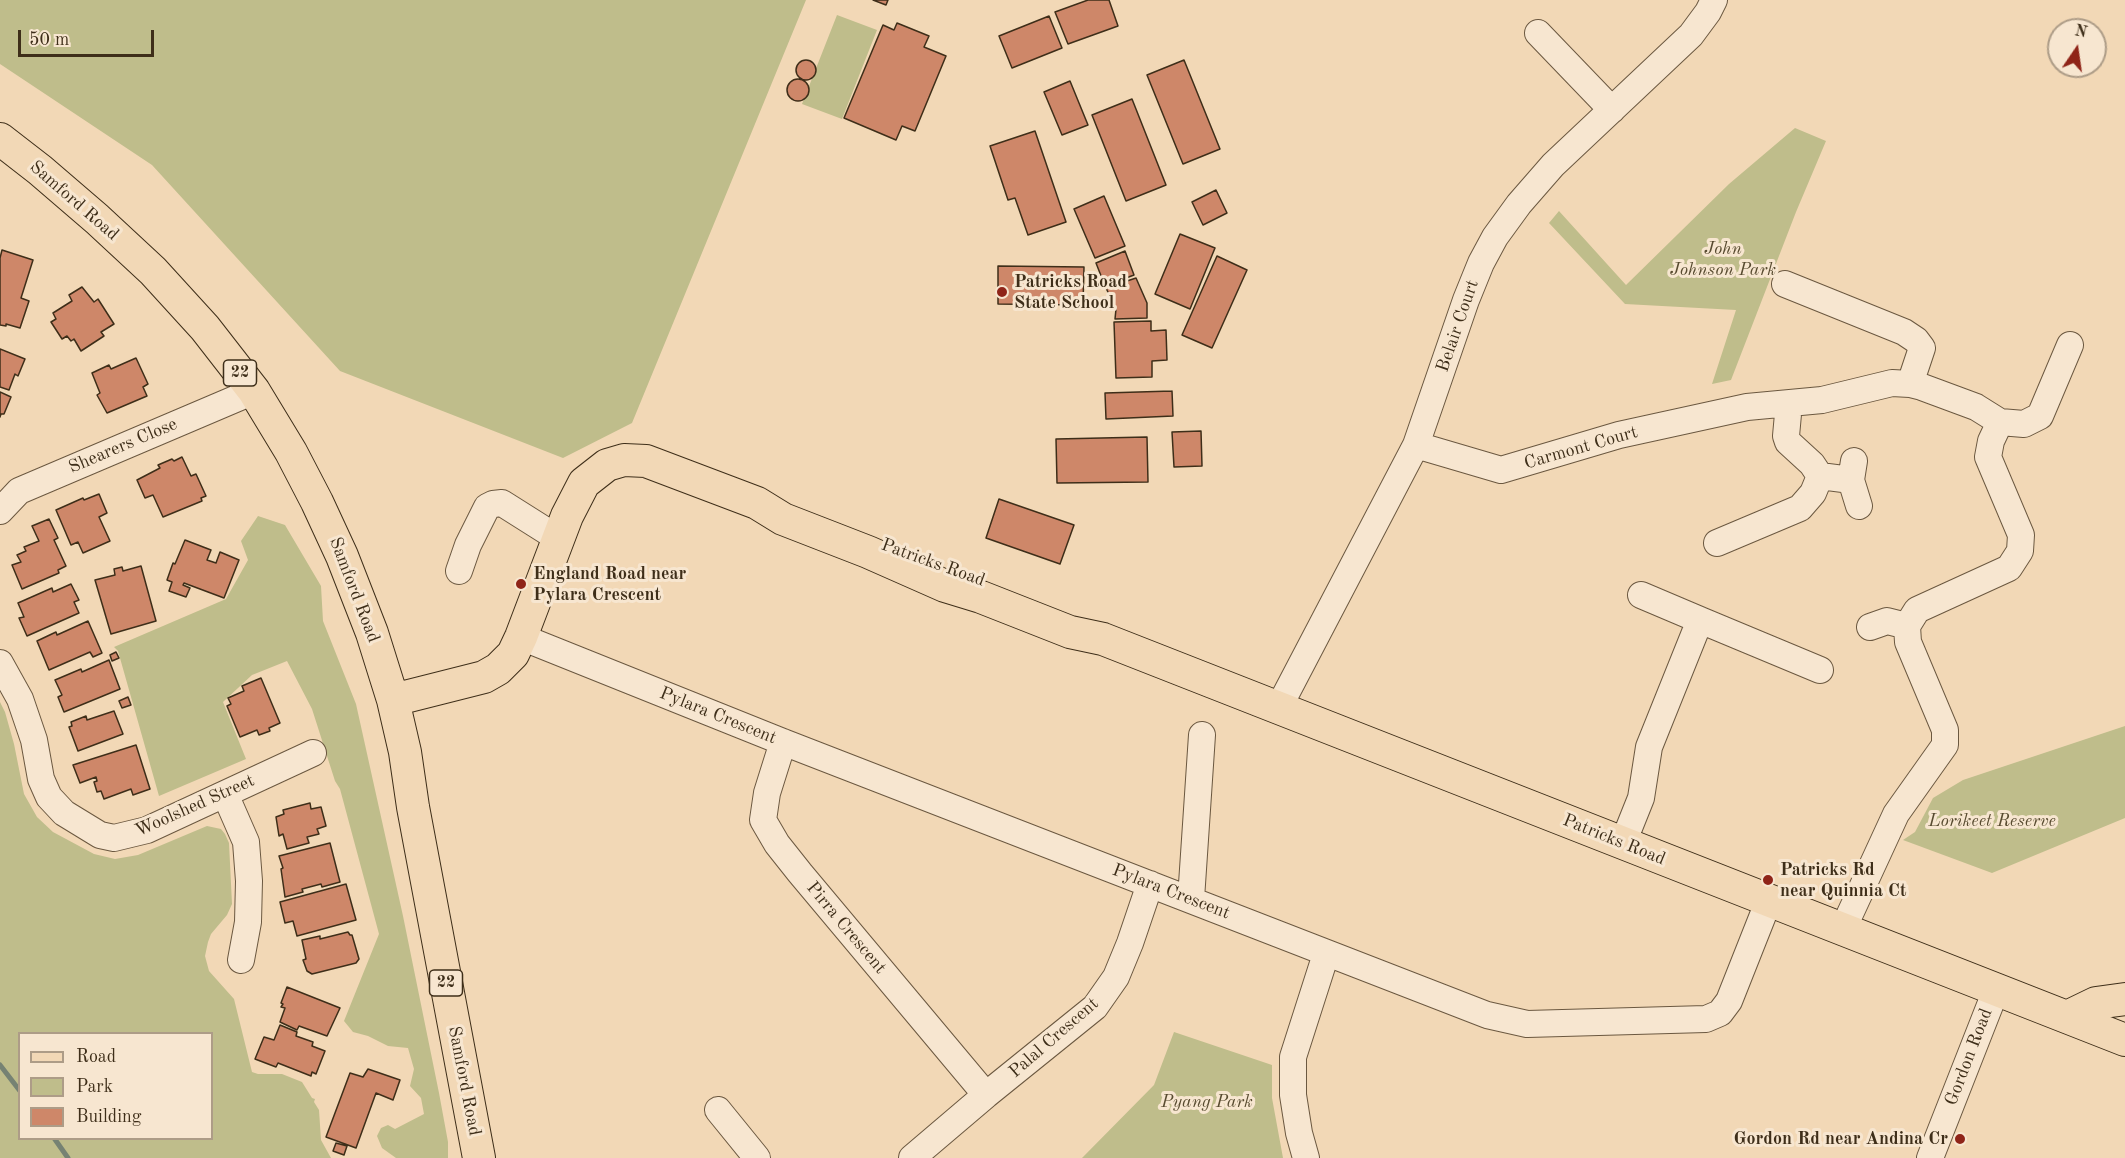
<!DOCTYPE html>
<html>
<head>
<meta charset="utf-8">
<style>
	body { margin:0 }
	#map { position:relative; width:2125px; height:1158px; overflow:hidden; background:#f2d8b6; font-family:"Old Standard TT",serif }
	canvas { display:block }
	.legend { position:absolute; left:18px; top:1032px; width:195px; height:108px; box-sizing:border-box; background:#f7e6d0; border:2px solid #ad9c87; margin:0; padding:8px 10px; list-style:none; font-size:18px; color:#3e2e19 }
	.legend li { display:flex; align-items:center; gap:12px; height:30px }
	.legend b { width:30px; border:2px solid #ad9c87 }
	.north { position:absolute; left:2047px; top:18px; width:60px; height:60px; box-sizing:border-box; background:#f7e6d0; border:2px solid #ad9c87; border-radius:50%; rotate:13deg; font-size:16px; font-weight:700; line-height:24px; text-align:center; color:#3e2e19 }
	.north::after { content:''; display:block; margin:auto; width:21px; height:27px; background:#8f2418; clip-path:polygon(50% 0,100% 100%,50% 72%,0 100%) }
	.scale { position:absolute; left:18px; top:30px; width:136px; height:27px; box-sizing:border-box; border:3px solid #3e2e19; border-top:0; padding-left:8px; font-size:18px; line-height:21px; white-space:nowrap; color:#3e2e19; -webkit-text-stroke:4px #f7e6d0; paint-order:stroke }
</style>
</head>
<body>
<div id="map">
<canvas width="2125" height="1158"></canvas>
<ul class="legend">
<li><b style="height:8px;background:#f2d8b6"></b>Road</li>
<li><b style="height:16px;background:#bfbd8b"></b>Park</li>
<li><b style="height:16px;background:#ce8769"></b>Building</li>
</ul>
<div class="north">N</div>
<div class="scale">50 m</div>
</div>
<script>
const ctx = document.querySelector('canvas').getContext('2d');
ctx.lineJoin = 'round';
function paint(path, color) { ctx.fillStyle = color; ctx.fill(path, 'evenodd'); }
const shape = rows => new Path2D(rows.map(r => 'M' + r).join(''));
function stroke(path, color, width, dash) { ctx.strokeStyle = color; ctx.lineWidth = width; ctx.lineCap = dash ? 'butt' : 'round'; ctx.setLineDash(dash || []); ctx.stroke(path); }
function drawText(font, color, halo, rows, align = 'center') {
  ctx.font = font + ' "Old Standard TT",serif'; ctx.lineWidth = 6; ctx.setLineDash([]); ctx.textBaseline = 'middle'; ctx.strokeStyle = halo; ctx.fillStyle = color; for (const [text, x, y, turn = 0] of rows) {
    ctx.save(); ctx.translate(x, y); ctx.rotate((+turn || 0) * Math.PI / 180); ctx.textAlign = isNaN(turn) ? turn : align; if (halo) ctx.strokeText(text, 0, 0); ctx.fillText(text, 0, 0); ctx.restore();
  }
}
paint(shape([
	[0,0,806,0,632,423,563,458,340,371,152,165,0,64],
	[837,15,877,30,842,119,802,104],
	[1795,128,1826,141,1796,212,1731,380,1712,384,1736,310,1625,304,1549,223,1559,211,1626,285,1729,184],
	[258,516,285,525,321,586,323,621,356,704,403,916,439,1093,448,1142,448,1158,396,1158,382,1148,377,1136,381,1128,388,1125,395,1129,424,1114,421,1098,410,1086,414,1069,408,1048,388,1046,368,1036,353,1032,344,1021,379,934,340,789,335,781,312,709,287,661,252,675,223,702,246,759,159,796,118,651,114,647,226,599,248,560,241,541],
	[0,702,5,712,14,744,24,794,37,817,53,832,94,854,115,859,138,855,207,826,221,829,225,834,229,843,232,904,227,915,211,934,208,942,205,956,209,971,234,999,252,1072,258,1074,282,1074,302,1082,312,1098,315,1099,314,1102,319,1110,321,1140,331,1158,0,1158],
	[20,1034,212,1034,212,1138,20,1138],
	[2125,726,2125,818,1992,873,1903,840,1915,832,1933,798,1963,780],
	[1174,1032,1272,1065,1272,1098,1283,1158,1082,1158,1154,1085]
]), '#bfbd8b');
stroke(shape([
	[0,1065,20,1091],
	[54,1138,68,1158]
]), '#768273', 5);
const building = shape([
	[873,0,888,0,886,5,873,0],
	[1088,0,1109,0,1118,26,1068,44,1055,12,1088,0],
	[1049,16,1062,48,1012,68,999,36,1049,16],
	[897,23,929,36,924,47,946,56,915,131,902,126,896,140,844,118,883,25,894,30,897,23],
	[1184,60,1220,149,1183,164,1147,75,1184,60],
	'796 70a10 10 0 1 1 20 0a10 10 0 1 1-20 0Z',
	'787 90a11 11 0 1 1 22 0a11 11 0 1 1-22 0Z',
	[1070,81,1088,125,1062,135,1044,92,1070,81],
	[1132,99,1166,185,1126,201,1092,115,1132,99],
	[1035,131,1066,222,1028,235,1015,198,1008,200,990,146,1035,131],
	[1216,190,1227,213,1203,225,1192,202,1216,190],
	[1104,196,1125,246,1095,258,1074,209,1104,196],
	[1180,234,1215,248,1190,309,1155,294,1180,234],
	[2,250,33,260,21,298,29,301,20,328,6,324,6,326,0,325,0,258,2,250],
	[1125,251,1134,275,1105,286,1096,263,1125,251],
	[1217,256,1247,270,1212,348,1182,335,1217,256],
	[998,266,1084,267,1083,305,998,304,998,266],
	[1136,278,1147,303,1147,318,1115,319,1116,309,1106,288,1136,278],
	[82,287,94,302,98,299,114,324,101,332,104,336,81,351,74,339,71,341,67,336,62,339,51,322,56,319,53,313,72,301,69,295,82,287],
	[1151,321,1151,331,1166,330,1167,360,1152,361,1152,377,1116,378,1114,322,1151,321],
	[0,349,25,359,18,376,15,374,9,390,0,387,0,349],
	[136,358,148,384,143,387,147,396,107,413,97,395,100,393,92,373,109,365,111,369,136,358],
	[1172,391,1173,416,1106,419,1105,393,1172,391],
	[0,392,11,397,4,414,1,414,0,417,0,392],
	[1201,431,1202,466,1174,467,1172,432,1201,431],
	[1147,437,1148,482,1057,483,1056,439,1147,437],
	[182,457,191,476,196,474,206,496,201,498,202,501,163,517,153,495,145,498,137,480,160,468,158,465,172,459,174,461,182,457],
	[99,494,107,513,99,517,110,541,83,553,78,542,71,545,56,510,83,498,84,500,99,494],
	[999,499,1074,525,1060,564,986,538,999,499],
	[49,519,58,538,54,540,66,566,58,570,59,573,22,589,12,565,21,562,17,555,26,551,24,547,39,541,32,526,49,519],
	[185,540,211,550,207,560,216,563,220,552,239,560,224,598,184,583,183,585,190,588,186,597,169,591,172,582,167,580,173,563,175,564,185,540],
	[141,566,156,621,111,634,95,580,115,575,114,569,122,567,123,571,141,566],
	[71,584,79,600,74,602,79,613,27,636,19,618,24,617,18,603,52,588,53,592,71,584],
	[88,621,102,653,93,657,90,652,49,670,37,641,56,632,57,635,88,621],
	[116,652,119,658,112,661,110,655,116,652],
	[109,660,120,689,64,712,58,697,62,695,55,680,81,669,82,672,109,660],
	[261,678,280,723,269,728,270,731,259,735,257,730,240,737,227,706,231,704,228,698,244,691,242,686,261,678],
	[128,697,131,705,122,708,119,701,128,697],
	[114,711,123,734,78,751,69,727,72,726,71,722,86,716,87,720,114,711],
	[136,745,150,789,133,795,131,789,104,799,101,791,97,792,94,782,97,781,96,777,80,783,73,765,136,745],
	[310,803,311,809,321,807,326,826,317,829,319,834,307,837,309,843,287,849,283,834,279,836,276,817,284,814,283,810,310,803],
	[330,843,340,882,322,887,321,884,302,889,303,892,285,897,281,869,283,868,279,856,330,843],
	[346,884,356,920,297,936,293,921,285,923,280,902,346,884],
	[348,932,350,935,352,935,359,959,356,963,312,974,307,971,303,960,306,959,302,940,320,936,320,939,348,932],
	[287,987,340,1008,327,1036,299,1026,297,1030,280,1022,285,1008,281,1007,283,1004,281,1003,287,987],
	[280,1025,297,1032,296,1036,313,1042,312,1046,325,1051,316,1074,312,1072,311,1076,278,1063,276,1067,255,1059,264,1037,274,1040,280,1025],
	[368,1069,400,1080,393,1100,376,1093,356,1148,326,1137,350,1073,363,1077,368,1069],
	[336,1143,347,1146,344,1155,333,1151,336,1143]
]);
paint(building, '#ce8769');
stroke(building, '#3e2e19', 1.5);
const minor = shape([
	[1538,33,1612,110],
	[1785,284,1904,332,1916,340,1922,348,1910,384],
	[1789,403,1786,436,1788,442,1812,464,1820,476],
	[1416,445,1501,470,1619,435,1747,407,1822,400,1892,383,1910,384,1922,387,1976,407,2000,422,2024,424,2040,416,2070,345],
	[1851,480,1859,506],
	[0,511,19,491,254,391],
	[1717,543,1800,508,1813,493,1820,476,1851,480,1854,461],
	[459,571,468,545,487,507,493,504,502,503,559,539],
	[1641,595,1700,620],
	[1870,627,1887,621,1907,626],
	[521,637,783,742,1487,1015,1527,1024,1706,1019,1720,1013,1729,1001,1769,900],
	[0,663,20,699,34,740,41,779,49,797,64,813,100,835,114,838,147,830,313,753],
	[1279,707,1416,445,1466,300,1481,263,1495,237,1519,204,1553,165,1691,35,1708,12,1714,0],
	[783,742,767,793,763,820,777,844,800,873,986,1095],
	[225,794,246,842,249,881,248,922,241,960],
	[1623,843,1641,798,1649,747,1700,620,1820,670],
	[1191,899,1202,735],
	[1843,929,1896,814,1945,745,1945,730,1908,642,1907,626,1917,610,2009,568,2020,551,2021,535,1988,457,1991,441,2000,422],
	[718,1110,757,1158],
	[912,1158,986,1095,1095,1007,1116,977,1130,943,1150,884],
	[1306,1158,1299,1133,1293,1095,1293,1057,1326,954],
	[1930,1158,1996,990]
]);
const major = shape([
	[0,139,40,170,97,219,153,271,205,328,254,391,291,452,317,502,342,556,372,633,393,700,405,752,413,807,479,1158],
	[393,700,484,677,498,669,513,654,521,637,567,516,584,483,607,465,624,460,646,461,757,503,783,519,868,552,945,586,981,597,1070,632,1103,639,2125,1040],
	[2067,1017,2096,1003,2125,999]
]);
stroke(minor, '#6b5840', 28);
stroke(major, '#3e2e19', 34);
stroke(minor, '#f7e6d0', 26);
stroke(major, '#f2d8b6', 32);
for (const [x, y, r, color] of [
	[1002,292,6,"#8f2418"],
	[521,584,6,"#8f2418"],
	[1768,880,6,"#8f2418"],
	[1960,1139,6,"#8f2418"]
]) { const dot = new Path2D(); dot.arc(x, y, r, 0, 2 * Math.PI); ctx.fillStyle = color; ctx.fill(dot); stroke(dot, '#f7e6d0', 2); }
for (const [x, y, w] of [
	[240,373,33],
	[446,983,33]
]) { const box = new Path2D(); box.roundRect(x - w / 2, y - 13, w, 26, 4.5); ctx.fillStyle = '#f7e6d0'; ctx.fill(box); stroke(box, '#3e2e19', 1.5); }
drawText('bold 16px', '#3e2e19', null, [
	["22",240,373],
	["22",446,983]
]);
drawText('18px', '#3e2e19', '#f7e6d0', [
	["Samford Road",74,201,41],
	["Belair Court",1458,326,-71],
	["Shearers Close",123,446,-23],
	["Carmont Court",1581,448,-16],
	["Patricks Road",933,563,20],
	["Samford Road",354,590,69],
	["Pylara Crescent",718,716,22],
	["Woolshed Street",195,806,-24],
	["Patricks Road",1614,840,22],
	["Pylara Crescent",1171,892,21],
	["Pirra Crescent",846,928,50],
	["Palal Crescent",1054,1038,-41],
	["Gordon Road",1969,1057,-69],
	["Samford Road",464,1081,79]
]);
drawText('italic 18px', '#584b30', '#f7e6d0', [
	["John",1723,249],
	["Johnson Park",1723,270],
	["Lorikeet Reserve",1992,821],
	["Pyang Park",1207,1102]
]);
drawText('bold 18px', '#3e2e19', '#f7e6d0', [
	["Patricks Road",1014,282],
	["State School",1014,303],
	["England Road near",533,574],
	["Pylara Crescent",533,595],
	["Patricks Rd",1780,870],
	["near Quinnia Ct",1780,891],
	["Gordon Rd near Andina Cr",1948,1139,"right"]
], 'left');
</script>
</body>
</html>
